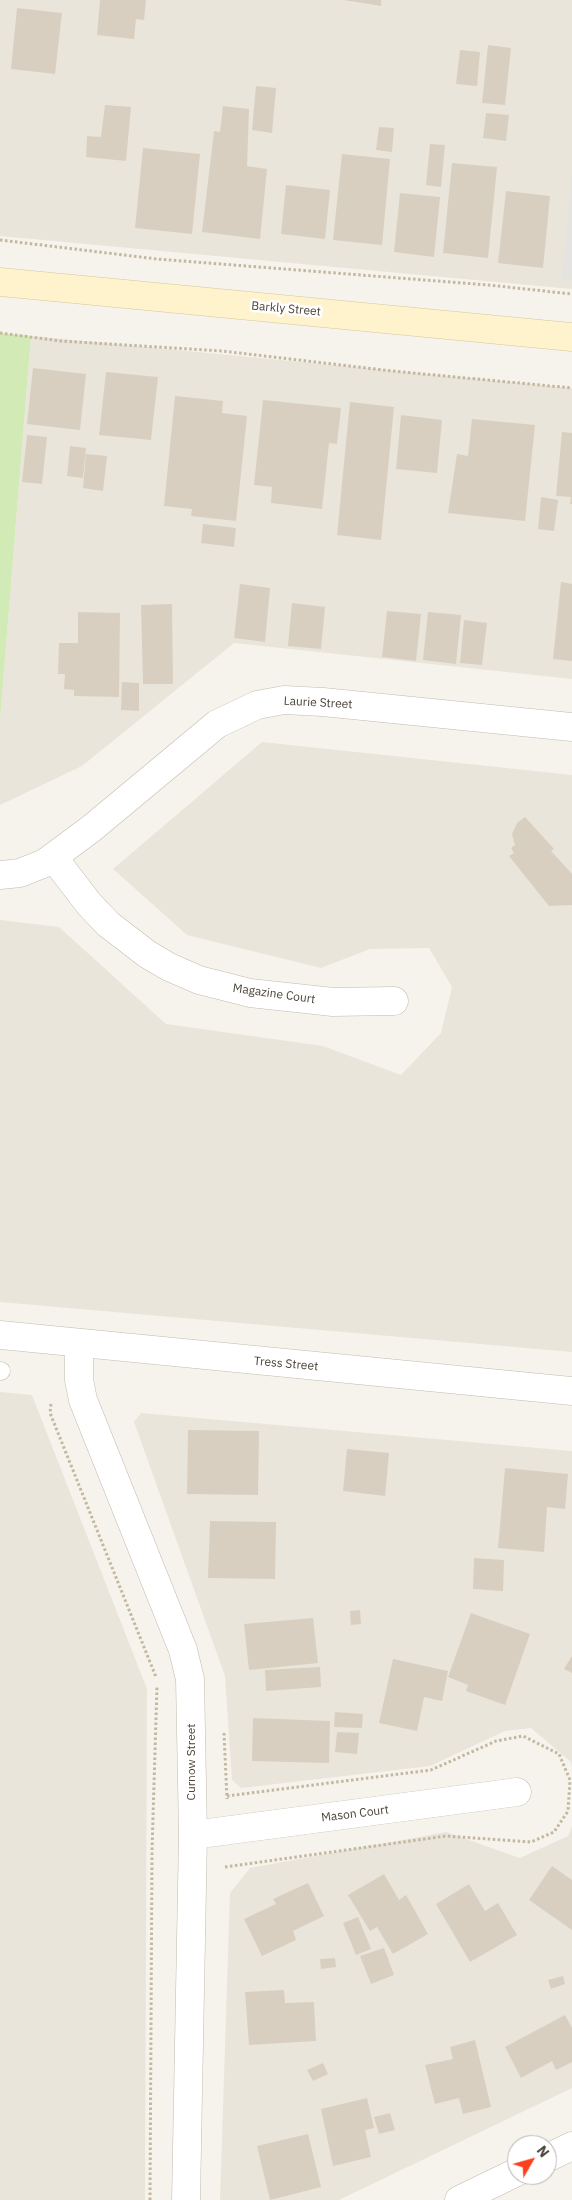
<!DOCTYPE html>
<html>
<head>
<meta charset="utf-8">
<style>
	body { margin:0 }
	#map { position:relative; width:572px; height:2200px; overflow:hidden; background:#f6f3ec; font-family:"IBM Plex Sans",sans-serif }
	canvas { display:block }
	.north { position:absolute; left:507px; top:2135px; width:50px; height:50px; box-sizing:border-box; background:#fff; border:1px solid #b7b4b0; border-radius:50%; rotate:52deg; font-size:14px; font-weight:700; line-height:20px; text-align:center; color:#4b4439 }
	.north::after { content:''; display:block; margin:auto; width:18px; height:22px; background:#fc3f1d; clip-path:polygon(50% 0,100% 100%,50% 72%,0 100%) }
</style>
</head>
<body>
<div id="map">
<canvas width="572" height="2200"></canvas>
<div class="north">N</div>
</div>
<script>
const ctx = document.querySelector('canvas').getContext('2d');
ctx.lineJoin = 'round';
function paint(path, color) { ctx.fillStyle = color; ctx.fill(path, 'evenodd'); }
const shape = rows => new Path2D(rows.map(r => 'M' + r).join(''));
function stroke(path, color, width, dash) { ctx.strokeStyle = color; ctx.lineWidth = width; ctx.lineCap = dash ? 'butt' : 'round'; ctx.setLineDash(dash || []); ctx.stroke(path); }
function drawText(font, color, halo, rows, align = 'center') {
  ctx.font = font + ' "IBM Plex Sans",sans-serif'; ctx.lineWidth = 5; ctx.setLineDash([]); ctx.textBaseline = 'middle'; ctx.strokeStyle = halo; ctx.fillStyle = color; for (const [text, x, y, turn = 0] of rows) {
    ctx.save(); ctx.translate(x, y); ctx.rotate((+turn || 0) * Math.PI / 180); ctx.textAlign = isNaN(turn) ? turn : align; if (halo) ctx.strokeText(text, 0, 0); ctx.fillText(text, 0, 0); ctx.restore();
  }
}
paint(shape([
	[0,0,572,0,572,289,0,236],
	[31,336,572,388,572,679,234,643,82,766,0,805,0,720],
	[262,742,572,775,572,1352,0,1302,0,920,59,927,166,1024,323,1046,401,1075,441,1033,452,987,429,948,370,949,321,968,187,935,113,869],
	[0,1392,32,1395,147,1689,145,2200,0,2200],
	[141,1413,572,1451,572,1767,571,1762,531,1728,505,1731,430,1766,241,1788,232,1780,225,1676,134,1422],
	[572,1826,572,2088,339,2200,220,2200,230,1893,250,1868,446,1832,520,1858,568,1836]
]), '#eae5da');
paint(shape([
	[0,333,31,336,0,720]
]), '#d2eab5');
paint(shape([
	[572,170,572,280,562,279]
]), '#e5e3e0');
paint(shape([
	[100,0,146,0,144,20,136,19,134,39,97,35],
	[344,0,381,0,381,6],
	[17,8,62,13,55,74,11,69],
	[488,45,511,48,505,105,482,103],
	[460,50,480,52,477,86,456,84],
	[256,86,276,88,272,133,252,130],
	[105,105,131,107,126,161,86,157,87,136,101,137],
	[223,106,249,109,247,166,267,169,260,239,202,232,214,131,220,132],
	[486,113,509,115,506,141,483,138],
	[379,127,394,128,392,152,376,150],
	[430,144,445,145,441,187,426,185],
	[143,148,200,154,192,234,135,228],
	[342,154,390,159,382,245,333,240],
	[452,163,497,167,488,258,443,253],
	[286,185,330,190,325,239,281,234],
	[506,191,550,196,543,268,498,263],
	[400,193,440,197,434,257,394,252],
	[33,368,86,374,80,430,27,424],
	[106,372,158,377,151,440,99,435],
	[175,396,223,401,222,413,247,416,236,521,191,516,192,509,164,506],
	[263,400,341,408,337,444,329,443,322,509,271,503,272,487,254,485],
	[350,402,394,407,381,540,337,535],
	[401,415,442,420,437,473,396,469],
	[472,419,535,425,525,521,448,513,457,454,468,456],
	[562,432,572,433,572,504,570,504,571,497,556,496],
	[27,435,47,437,42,484,22,482],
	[70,446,86,448,83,478,67,476],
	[86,454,107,456,103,491,83,488],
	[541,497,558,500,554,531,538,529],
	[203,524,236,528,234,547,201,543],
	[561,582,572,584,572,661,553,659],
	[240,584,270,588,265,642,234,638],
	[292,603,325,607,321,649,288,646],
	[172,604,173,684,143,684,141,605],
	[387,611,421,614,416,661,382,657],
	[78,612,120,613,119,697,74,696,74,690,64,689,65,674,58,674,59,643,78,643],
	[428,612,461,615,456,664,423,660],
	[464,620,487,623,482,665,460,663],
	[122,682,139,683,139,711,121,710],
	[525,817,554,849,551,851,572,874,572,905,549,906,509,856,514,853,511,848,515,845,512,834,517,823],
	[188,1430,259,1431,258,1495,187,1494],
	[347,1449,389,1453,385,1496,343,1491],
	[505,1468,568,1474,565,1509,547,1507,544,1552,498,1548],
	[210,1521,276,1522,275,1579,208,1578],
	[474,1558,504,1560,503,1591,473,1589],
	[360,1610,361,1624,351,1625,350,1611],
	[471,1613,530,1634,505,1705,466,1691,468,1685,448,1677],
	[313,1618,318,1663,249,1670,244,1624],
	[572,1656,572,1673,564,1669],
	[393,1659,448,1671,442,1701,424,1697,417,1731,379,1723],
	[320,1667,321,1687,266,1691,265,1670],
	[335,1712,363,1714,362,1728,334,1727],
	[253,1718,330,1721,329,1763,252,1761],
	[337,1732,359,1733,357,1754,335,1752],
	[552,1866,572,1880,572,1930,529,1900],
	[384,1874,399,1900,406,1895,428,1934,393,1954,377,1927,370,1931,348,1895],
	[308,1883,324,1916,293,1931,296,1940,262,1956,244,1919,276,1904,273,1899],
	[469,1884,485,1911,498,1903,517,1935,470,1962,436,1904],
	[358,1917,371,1949,356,1955,343,1923],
	[384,1948,394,1975,371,1984,360,1956],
	[335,1958,336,1967,321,1969,320,1959],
	[563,1976,565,1984,551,1989,548,1980],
	[284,1990,285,2003,314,2002,316,2041,249,2045,245,1992],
	[565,2015,572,2028,572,2062,556,2070,552,2061,521,2078,505,2047],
	[475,2040,491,2107,463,2114,459,2098,435,2104,425,2065,453,2059,450,2047],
	[323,2063,328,2074,313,2081,307,2070],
	[367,2098,374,2128,365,2130,371,2157,333,2166,321,2109],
	[390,2113,395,2130,379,2134,374,2117],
	[308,2134,321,2187,270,2200,257,2146]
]), '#d8cfc1');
const lane = shape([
	[0,1371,1,1371]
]);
const street = shape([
	[53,857,89,904,108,924,147,954,169,967,199,980,250,993,333,1002,394,1001],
	[0,875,20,873,45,863,92,828,217,724,257,705,284,700,323,702,572,727],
	[0,1335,572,1391],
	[79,1344,79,1380,83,1400,183,1650,190,1679,193,1835,186,2200],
	[193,1835,517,1792],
	[547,2158,572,2146],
	[459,2200,517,2172]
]);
const secondary = shape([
	[0,282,572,337]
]);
stroke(lane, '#c2bbae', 19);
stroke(street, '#c2bbae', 29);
stroke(secondary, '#d6c79b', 29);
stroke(shape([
	[0,240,157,259,488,285,572,294],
	[0,333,61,341,222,351,392,371,572,388],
	[51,1404,50,1413,156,1677],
	[224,1733,227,1799],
	[225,1867,446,1836,531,1842,554,1832,568,1811,570,1780,559,1754,523,1736,496,1741,431,1770,227,1796],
	[150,2200,152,1850,157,1686]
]), '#c4b79f', 3, [2.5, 2.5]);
stroke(lane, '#fff', 18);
stroke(street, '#fff', 28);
stroke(secondary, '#fff3cd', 28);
drawText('12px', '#4b4439', '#fff', [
	["Barkly Street",286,309,5],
	["Laurie Street",318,703,3],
	["Magazine Court",274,994,8],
	["Tress Street",286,1364,5],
	["Curnow Street",192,1762,-90],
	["Mason Court",355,1814,-7]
]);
</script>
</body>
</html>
